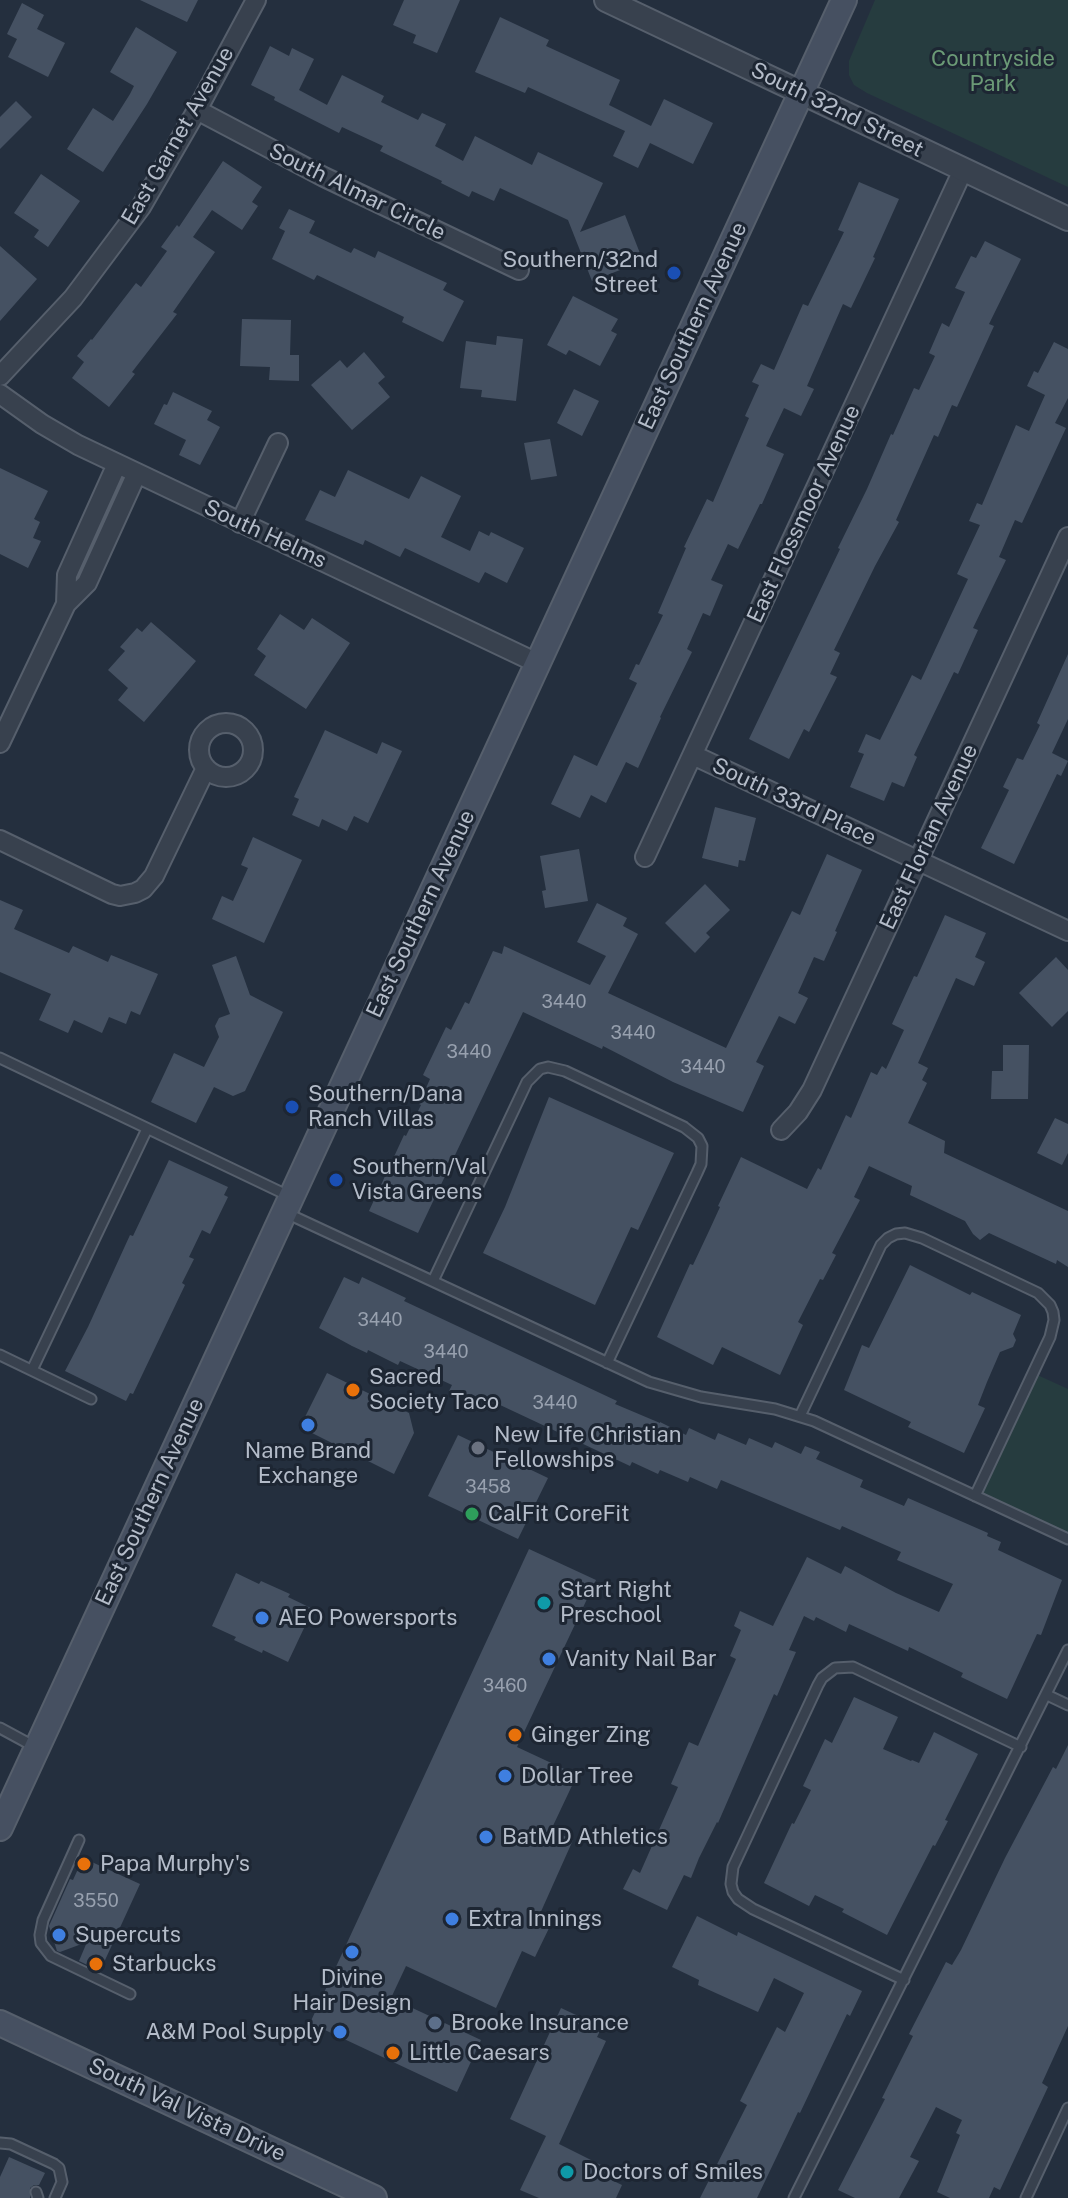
<!DOCTYPE html>
<html>
<head>
<meta charset="utf-8">
<style>
	body { margin:0 }
	canvas { display:block; background:#242f3e }
</style>
</head>
<body>
<canvas width="1068" height="2198"></canvas>
<script>
const ctx = document.querySelector('canvas').getContext('2d');
ctx.lineJoin = 'round';
function paint(path, color) { ctx.fillStyle = color; ctx.fill(path, 'evenodd'); }
const shape = rows => new Path2D(rows.map(r => 'M' + r).join(''));
function stroke(path, color, width, dash) { ctx.strokeStyle = color; ctx.lineWidth = width; ctx.lineCap = dash ? 'butt' : 'round'; ctx.setLineDash(dash || []); ctx.stroke(path); }
function drawText(font, color, halo, rows, align = 'center') {
  ctx.font = font + ' "Public Sans",sans-serif'; ctx.lineWidth = 6; ctx.setLineDash([]); ctx.textBaseline = 'middle'; ctx.strokeStyle = halo; ctx.fillStyle = color; for (const [text, x, y, turn = 0] of rows) {
    ctx.save(); ctx.translate(x, y); ctx.rotate((+turn || 0) * Math.PI / 180); ctx.textAlign = isNaN(turn) ? turn : align; if (halo) ctx.strokeText(text, 0, 0); ctx.fillText(text, 0, 0); ctx.restore();
  }
}
paint(shape([
	[875,0,1068,0,1068,187,867,93,854,85,849,75,849,61],
	[1033,1373,1068,1389,1068,1539,975,1496]
]), '#263c3f');
paint(shape([
	[140,0,198,0,187,22],
	[404,0,460,0,437,53,413,43,416,35,393,25],
	[22,3,44,15,37,29,65,43,48,77,8,57,17,39,7,34],
	[500,17,549,40,546,46,620,80,609,105,651,126,664,99,713,123,693,164,650,143,638,168,613,156,625,131,528,87,525,93,475,72],
	[136,27,177,52,147,104,103,172,67,149,93,108,113,121,130,94,134,86,110,72],
	[270,46,289,56,292,48,314,59,299,90,327,105,342,75,384,96,381,102,418,120,422,113,446,124,435,146,463,161,475,136,532,165,538,152,603,183,580,232,625,215,643,261,592,281,568,220,500,188,494,201,472,191,469,197,441,183,442,181,380,151,383,146,342,127,339,133,274,100,275,97,251,85],
	[16,101,32,117,0,149,0,117],
	[223,161,262,187,252,202,258,206,242,230,212,210,193,237,215,252,173,312,177,314,132,372,135,374,109,407,72,378,84,362,77,356,91,339,92,340,136,283,141,287,167,251,161,247,177,225,179,227],
	[41,174,80,201,48,247,34,237,39,230,14,213],
	[859,182,899,199,873,257,875,258,851,308,843,304,807,386,814,389,801,416,784,408,766,446,784,454,762,504,760,504,738,549,728,544,711,580,723,585,710,616,703,613,687,649,692,652,660,717,661,718,638,768,626,762,606,803,591,795,580,818,551,804,574,755,597,766,637,683,629,679,636,664,639,665,663,615,658,613,686,548,684,547,707,499,713,502,749,418,745,416,759,385,752,382,761,364,774,370,803,304,808,306,844,232,838,230],
	[289,209,315,221,309,233,351,253,354,248,375,258,378,251,447,283,443,290,464,301,443,342,402,322,404,317,317,275,314,280,272,259,285,231,279,228],
	[985,241,1021,259,989,324,994,326,957,407,952,405,938,437,934,435,896,520,899,522,875,566,834,650,840,653,830,674,837,677,809,732,804,729,789,759,749,739,840,549,838,548,867,489,891,434,893,435,914,388,919,390,935,356,929,353,942,323,949,327,965,292,955,288,971,256,976,258],
	[0,246,37,279,0,321],
	[573,296,618,319,611,331,617,334,600,366,569,350,566,355,547,345],
	[242,319,291,320,290,355,299,355,299,381,269,380,270,367,240,366],
	[497,336,523,339,516,401,481,397,482,390,460,388,466,341,496,345],
	[1054,342,1068,349,1068,398,1055,423,1066,428,1022,523,1015,520,999,557,1006,560,973,628,978,630,958,674,954,672,914,755,917,757,904,787,892,782,884,801,850,787,864,754,858,752,866,734,880,740,912,675,921,680,968,579,957,574,980,525,969,521,977,503,982,505,1016,425,1029,431,1045,395,1027,386,1034,371,1038,373],
	[364,352,385,377,378,383,390,397,352,430,311,385,340,360,347,368],
	[574,389,599,401,582,436,557,423],
	[173,392,212,411,207,420,220,427,200,465,179,455,186,440,154,424,164,404,167,405],
	[550,439,557,476,531,480,524,443],
	[0,468,48,491,34,519,40,522,33,538,41,541,28,568,0,554],
	[348,470,409,499,421,476,461,496,441,537,470,551,479,531,489,536,491,532,524,548,507,583,485,572,479,583,405,548,400,557,365,540,363,545,305,520,320,490,335,497],
	[280,614,304,630,312,618,350,643,306,709,254,675,266,656,257,649],
	[151,622,196,661,144,722,118,700,128,688,108,670,125,651,120,647,137,628,142,632],
	[1068,654,1068,719,1052,753,1068,761,1061,776,1057,774,1014,864,981,848,1009,790,1003,787,1017,758,1023,760,1040,725,1037,723],
	[325,730,377,754,382,742,402,751,368,823,354,816,347,831,322,819,319,827,292,815,299,799,294,797],
	[715,807,756,818,745,861,739,860,738,867,702,858],
	[253,837,302,860,264,943,212,919,222,896,233,901,248,868,241,865],
	[579,849,588,901,545,908,542,891,546,890,540,856],
	[827,854,862,870,835,931,837,932,824,961,814,957,798,993,808,998,795,1024,779,1016,756,1062,764,1066,743,1112,673,1082,603,1046,602,1049,523,1012,418,1233,369,1211,404,1135,406,1136,421,1105,419,1104,430,1079,423,1075,446,1027,451,1030,465,1002,469,1004,493,951,502,954,504,946,590,985,606,956,577,942,597,903,627,918,623,926,638,934,608,993,726,1048,792,911,800,915],
	[705,884,730,910,706,933,710,937,695,953,665,923],
	[0,900,23,910,14,929,69,953,73,946,108,962,111,955,158,974,140,1015,131,1011,126,1024,109,1017,102,1033,74,1020,68,1033,39,1020,51,994,0,972],
	[945,915,986,933,975,957,985,962,974,986,956,978,918,1063,928,1068,922,1080,927,1083,908,1123,945,1141,944,1153,1068,1211,1068,1267,1057,1260,1056,1264,989,1233,980,1240,973,1234,965,1221,910,1195,912,1186,869,1166,854,1197,860,1200,832,1253,836,1255,823,1280,820,1279,798,1322,803,1325,780,1375,722,1347,713,1365,657,1337,690,1264,693,1265,709,1231,720,1207,718,1206,741,1157,807,1189,818,1168,821,1170,846,1115,851,1118,871,1072,877,1075,882,1066,886,1069,904,1030,892,1024,914,976,917,977],
	[236,956,250,995,283,1012,245,1091,233,1096,214,1087,196,1123,151,1102,174,1053,204,1067,219,1037,215,1026,219,1018,230,1014,212,965],
	[1056,957,1068,970,1068,1011,1052,1027,1019,993],
	[1003,1045,1029,1045,1028,1099,991,1099,992,1071,1003,1071],
	[549,1097,674,1153,638,1230,631,1227,595,1305,483,1253,505,1207],
	[1055,1118,1068,1124,1068,1153,1062,1165,1037,1153],
	[169,1160,228,1187,224,1195,228,1197,210,1234,202,1230,189,1257,194,1259,182,1283,185,1285,133,1394,130,1393,126,1401,65,1371,88,1327,130,1235,133,1236],
	[910,1265,970,1295,972,1292,1021,1315,1013,1334,1016,1340,1013,1347,1000,1352,987,1382,978,1405,985,1408,964,1453,908,1427,911,1422,844,1390,862,1345,869,1348],
	[344,1277,359,1284,362,1277,406,1298,404,1301,617,1401,615,1404,660,1423,660,1422,686,1435,689,1428,715,1440,718,1433,746,1445,749,1438,772,1448,775,1442,801,1454,805,1446,820,1452,816,1459,863,1480,860,1487,904,1506,908,1498,988,1533,987,1536,1001,1542,998,1550,1062,1580,1041,1635,1037,1634,1007,1699,961,1677,963,1673,909,1647,908,1651,849,1624,846,1632,816,1617,814,1621,804,1616,789,1650,796,1652,777,1696,774,1694,718,1823,717,1822,699,1858,691,1878,684,1875,667,1910,623,1889,633,1869,640,1873,678,1787,671,1784,689,1742,698,1746,736,1659,730,1656,741,1630,734,1626,740,1611,773,1626,807,1557,841,1574,845,1566,896,1593,939,1612,953,1584,897,1560,901,1552,842,1526,840,1530,721,1480,717,1489,690,1477,688,1482,660,1470,658,1474,632,1462,630,1466,498,1404,497,1407,471,1394,468,1400,449,1391,452,1385,400,1361,398,1365,368,1350,367,1353,352,1346,319,1328],
	[327,1373,409,1413,414,1433,394,1474,300,1427],
	[458,1435,548,1478,518,1539,428,1496],
	[529,1549,596,1580,517,1747,577,1775,551,1830,573,1840,539,1916,552,1922,535,1957,522,1951,496,2008,406,1966,391,1998,481,2040,457,2092,310,2023],
	[236,1573,259,1584,261,1581,290,1594,288,1597,313,1609,288,1662,263,1650,262,1653,234,1640,236,1637,212,1626],
	[854,1697,898,1717,883,1749,911,1761,912,1760,919,1763,934,1732,978,1754,945,1820,948,1821,935,1846,933,1845,887,1935,842,1912,844,1909,815,1895,809,1906,764,1883,792,1823,794,1824,811,1790,803,1786,825,1739,832,1743],
	[1068,1745,1068,2026,1042,2083,1048,2087,1000,2190,994,2187,989,2198,950,2198,937,2192,960,2135,956,2133,962,2120,936,2107,910,2157,919,2161,899,2198,855,2198,838,2190,885,2099,882,2098,913,2036,909,2034,946,1962,952,1965,961,1950,1005,1858,1053,1767,1056,1769],
	[83,1858,140,1884,100,1971,79,1961,87,1942,60,1952,57,1951,49,1926,70,1879,73,1880],
	[697,1916,737,1936,738,1932,862,1991,850,2016,847,2014,800,2113,798,2112,757,2198,700,2198,747,2105,740,2101,777,2027,785,2032,804,1993,774,1978,758,2012,698,1985,699,1980,672,1967],
	[561,2008,602,2027,597,2037,606,2041,559,2144,607,2168,603,2176,622,2185,616,2198,539,2198,520,2190,546,2136,510,2119],
	[9,2157,45,2173,39,2185,34,2185,30,2188,30,2198,0,2198,0,2177]
]), '#455162');
const service = shape([
	[0,1058,289,1196],
	[284,1212,649,1382,701,1397,775,1409,814,1421,1068,1539],
	[433,1281,527,1082,540,1069,548,1067,565,1071,684,1127,698,1138,702,1146,701,1164,697,1173,607,1363],
	[0,1355,91,1399],
	[32,1370,147,1129],
	[800,1416,881,1245,888,1238,896,1234,905,1233,922,1238,1038,1293,1050,1305,1053,1312,1054,1320,1050,1337,975,1496],
	[1047,1695,1068,1705],
	[0,1728,37,1748],
	[79,1840,43,1920,40,1935,41,1943,51,1956,130,1994],
	[904,1980,753,1909,738,1899,733,1892,731,1884,733,1867,818,1685,822,1678,835,1668,853,1667,1021,1747],
	[0,2143,11,2144,54,2164,59,2168,62,2182,55,2198],
	[36,2192,38,2198],
	[794,2198,1068,1650],
	[1026,2198,1068,2108]
]);
const minor = shape([
	[197,110,324,177,519,270],
	[0,376,73,298,141,207,197,110,256,0],
	[0,394,42,424,78,445,537,663],
	[240,523,278,443],
	[66,604,67,575,117,464],
	'199 750a27 27 0 1 1 54 0a27 27 0 1 1-54 0Z',
	[0,743,66,604,87,583,137,473],
	[693,755,1068,931],
	[0,840,112,894,120,896,135,893,143,889,154,876,206,768],
	[645,857,963,170],
	[781,1130,798,1112,812,1090,1068,537]
]);
const tertiary = shape([
	[606,0,1068,219]
]);
const secondary = shape([
	[0,1828,844,0],
	[0,2023,374,2198]
]);
stroke(service, '#565f6c', 13);
stroke(minor, '#565f6c', 22);
stroke(tertiary, '#565f6c', 26);
stroke(secondary, '#565f6c', 28);
stroke(service, '#38414e', 9);
stroke(minor, '#38414e', 18);
stroke(tertiary, '#38414e', 22);
stroke(secondary, '#465061', 24);
for (const [x, y, r, color] of [
	[674,273,8,"#1a4fb4"],
	[292,1107,8,"#1a4fb4"],
	[336,1180,8,"#1a4fb4"],
	[353,1390,8,"#e8710a"],
	[308,1425,8,"#3f7fe0"],
	[478,1448,8,"#6b7280"],
	[472,1514,8,"#2e9e5b"],
	[544,1603,8,"#0f9aa8"],
	[262,1618,8,"#3f7fe0"],
	[549,1659,8,"#3f7fe0"],
	[515,1735,8,"#e8710a"],
	[505,1776,8,"#3f7fe0"],
	[486,1837,8,"#3f7fe0"],
	[84,1864,8,"#e8710a"],
	[452,1919,8,"#3f7fe0"],
	[59,1935,8,"#3f7fe0"],
	[352,1952,8,"#3f7fe0"],
	[96,1964,8,"#e8710a"],
	[435,2023,8,"#5c6f8a"],
	[340,2032,8,"#3f7fe0"],
	[393,2053,8,"#e8710a"],
	[567,2172,8,"#0f9aa8"]
]) { const dot = new Path2D(); dot.arc(x, y, r, 0, 2 * Math.PI); ctx.fillStyle = color; ctx.fill(dot); stroke(dot, '#1d2633', 3); }
drawText('18px', '#98a1af', null, [
	["3440",564,1002],
	["3440",633,1033],
	["3440",469,1052],
	["3440",703,1067],
	["3440",380,1320],
	["3440",446,1352],
	["3440",555,1403],
	["3458",488,1487],
	["3460",505,1686],
	["3550",96,1901]
]);
drawText('22px', '#6b9a76', '#1d2633', [
	["Countryside",993,59],
	["Park",993,84]
]);
drawText('22px', '#b4bcc9', '#1d2633', [
	["South 32nd Street",837,110,26],
	["East Garnet Avenue",178,136,-60],
	["South Almar Circle",357,192,26],
	["East Southern Avenue",693,326,-65],
	["East Flossmoor Avenue",804,514,-65],
	["South Helms",265,534,25],
	["South 33rd Place",794,802,25],
	["East Florian Avenue",929,837,-65],
	["East Southern Avenue",421,914,-65],
	["East Southern Avenue",150,1502,-65],
	["South Val Vista Drive",187,2110,25]
]);
drawText('22px', '#b4bcc9', '#1d2633', [
	["Southern/32nd",658,260,"right"],
	["Street",658,285,"right"],
	["Southern/Dana",308,1094],
	["Ranch Villas",308,1119],
	["Southern/Val",352,1167],
	["Vista Greens",352,1192],
	["Sacred",369,1377],
	["Society Taco",369,1402],
	["New Life Christian",494,1435],
	["Fellowships",494,1460],
	["Name Brand",308,1451,"center"],
	["Exchange",308,1476,"center"],
	["CalFit CoreFit",488,1514],
	["Start Right",560,1590],
	["Preschool",560,1615],
	["AEO Powersports",278,1618],
	["Vanity Nail Bar",565,1659],
	["Ginger Zing",531,1735],
	["Dollar Tree",521,1776],
	["BatMD Athletics",502,1837],
	["Papa Murphy's",100,1864],
	["Extra Innings",468,1919],
	["Supercuts",75,1935],
	["Starbucks",112,1964],
	["Divine",352,1978,"center"],
	["Hair Design",352,2003,"center"],
	["Brooke Insurance",451,2023],
	["A&M Pool Supply",324,2032,"right"],
	["Little Caesars",409,2053],
	["Doctors of Smiles",583,2172]
], 'left');
</script>
</body>
</html>
